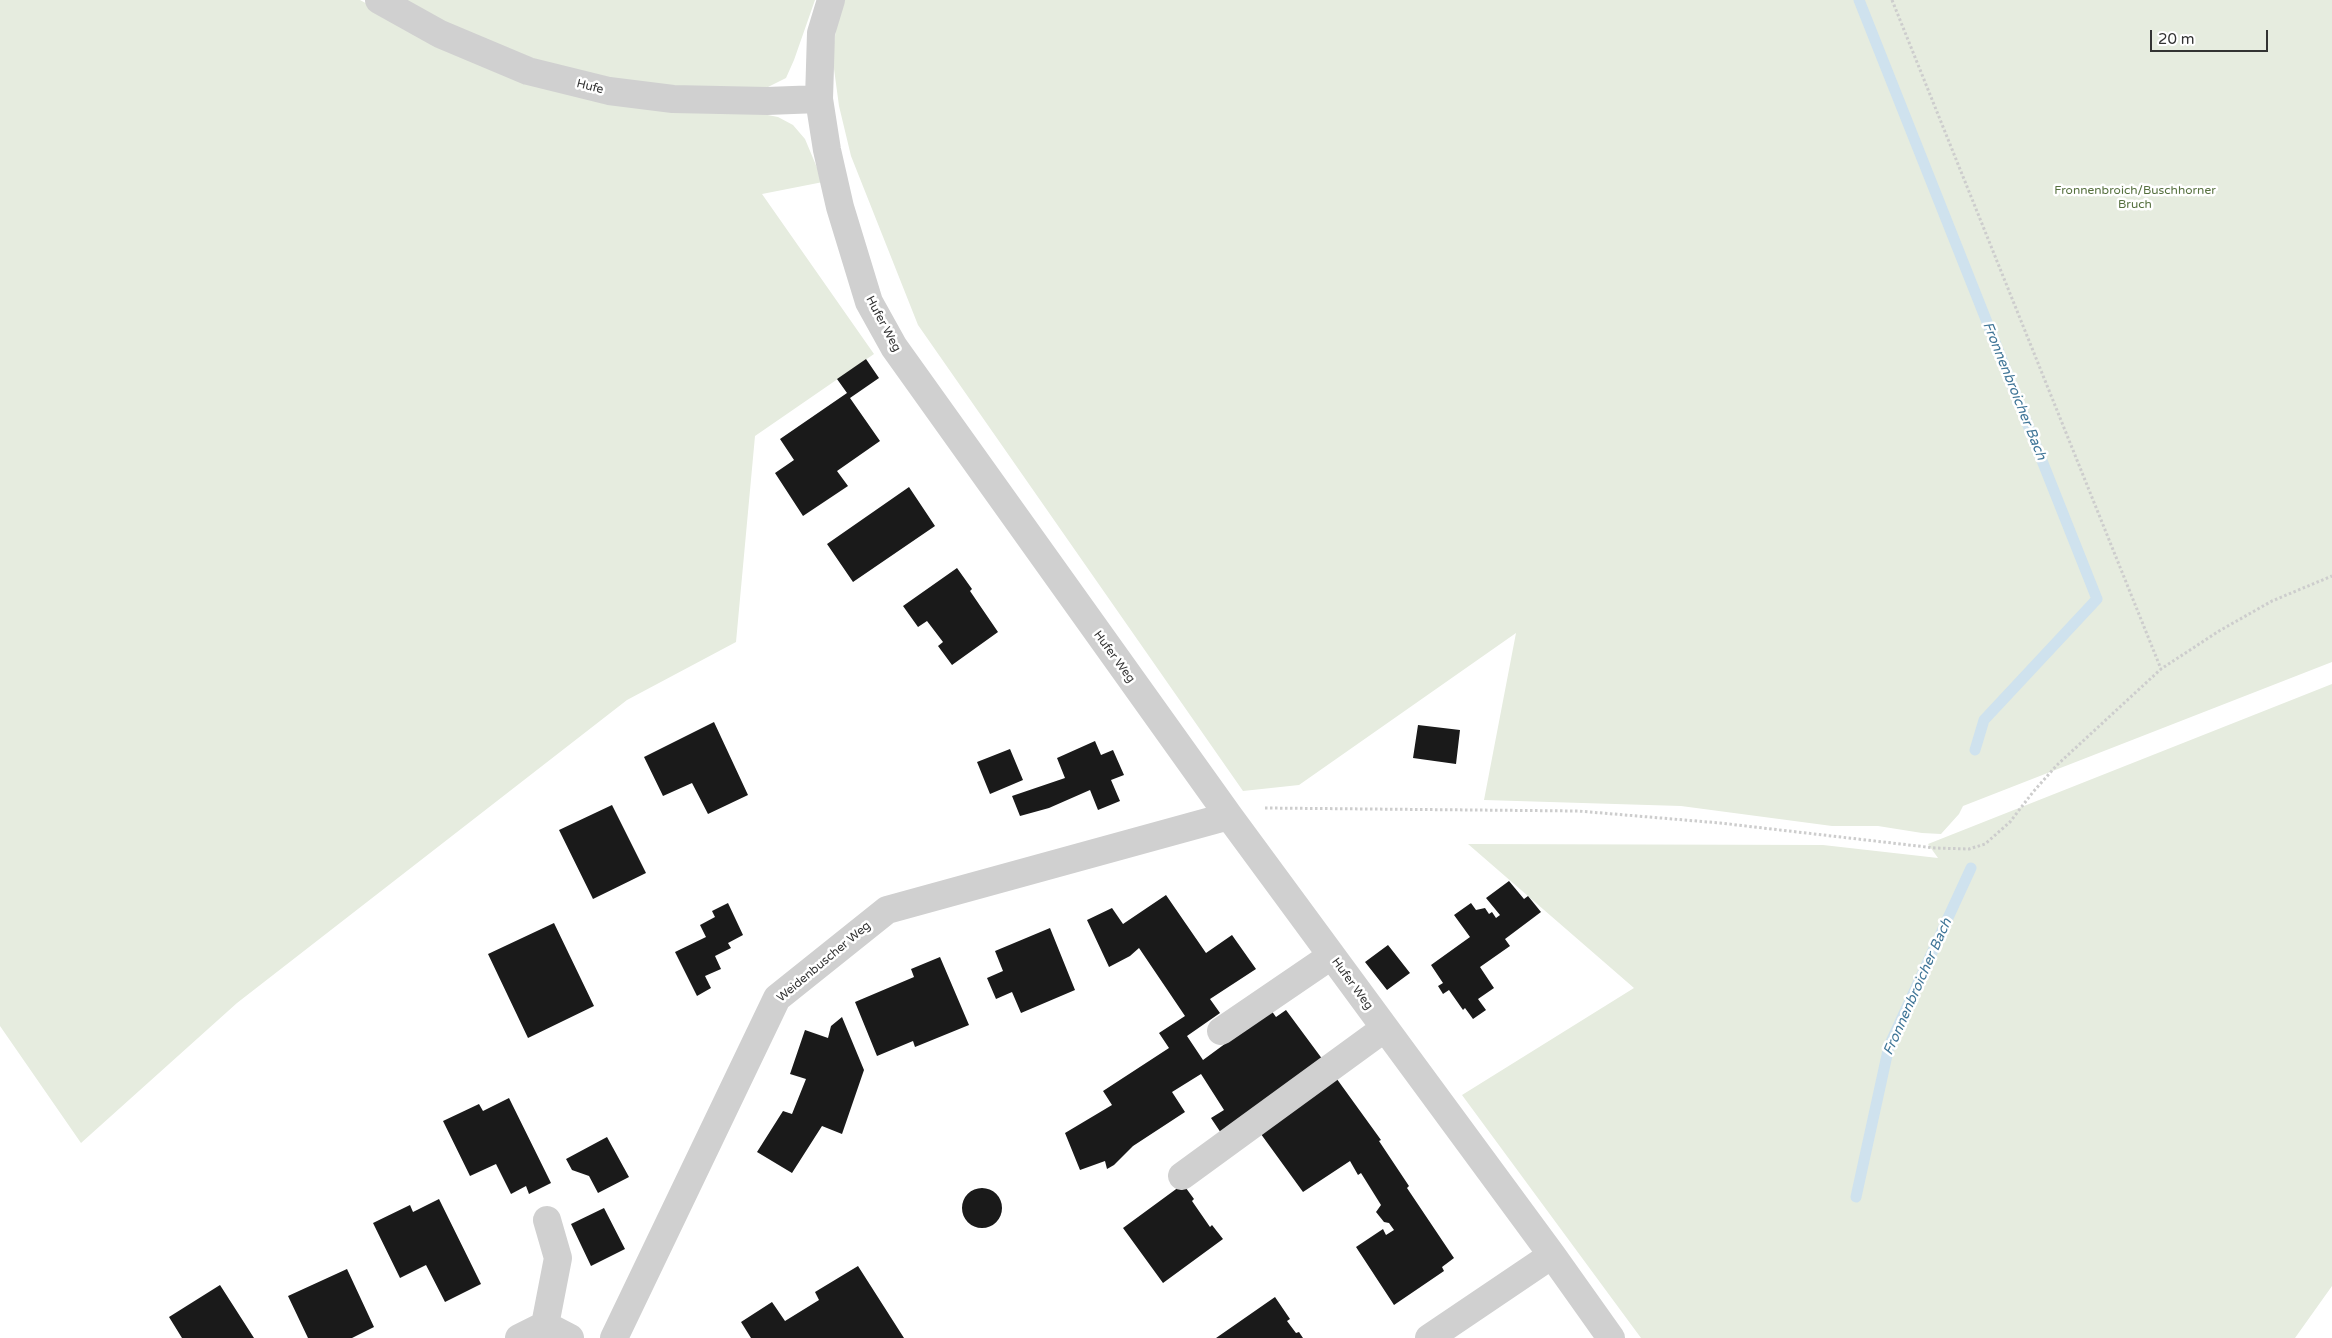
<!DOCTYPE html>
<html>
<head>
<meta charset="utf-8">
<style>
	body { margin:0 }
	#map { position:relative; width:2332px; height:1338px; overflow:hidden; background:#fff; font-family:"Varela Round",sans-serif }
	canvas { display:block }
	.scale { position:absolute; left:2150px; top:30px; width:118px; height:22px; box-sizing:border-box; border:2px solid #333; border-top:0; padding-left:6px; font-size:15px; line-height:18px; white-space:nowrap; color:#333; -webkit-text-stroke:4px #fff; paint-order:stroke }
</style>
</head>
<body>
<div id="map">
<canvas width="2332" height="1338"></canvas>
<div class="scale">20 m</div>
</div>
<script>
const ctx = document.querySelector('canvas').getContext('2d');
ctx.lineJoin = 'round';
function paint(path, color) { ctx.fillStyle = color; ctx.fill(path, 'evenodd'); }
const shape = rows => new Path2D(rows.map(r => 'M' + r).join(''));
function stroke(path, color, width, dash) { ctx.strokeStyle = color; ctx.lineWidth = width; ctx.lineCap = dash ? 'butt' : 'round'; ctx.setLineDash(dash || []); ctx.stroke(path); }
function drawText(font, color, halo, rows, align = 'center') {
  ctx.font = font + ' "Varela Round",sans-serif'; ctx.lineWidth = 5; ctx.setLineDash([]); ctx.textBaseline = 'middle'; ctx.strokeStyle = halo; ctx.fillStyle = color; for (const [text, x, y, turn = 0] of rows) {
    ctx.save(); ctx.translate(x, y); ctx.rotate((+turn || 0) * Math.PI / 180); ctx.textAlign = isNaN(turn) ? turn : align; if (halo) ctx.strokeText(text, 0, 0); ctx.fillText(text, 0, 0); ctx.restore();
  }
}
paint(shape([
	[0,0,360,0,463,56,778,117,793,125,805,139,823,182,762,194,874,354,755,436,736,642,627,700,237,1003,81,1143,0,1026],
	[401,0,815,0,794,60,786,78,758,92,638,85,527,59,472,37],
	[845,0,2332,0,2332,662,1963,806,1959,814,1941,834,1922,833,1878,826,1832,826,1681,806,1484,800,1516,633,1299,785,1243,791,918,325,851,156,839,106,832,54,837,24],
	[2332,684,2332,1286,2295,1338,1641,1338,1462,1095,1634,988,1468,844,1823,845,1938,858,1928,844]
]), '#e6ecdf');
stroke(shape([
	[1859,0,2097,599,1984,720,1975,750],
	[1856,1197,1889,1046,1971,868]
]), '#cfe2ee', 11);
paint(shape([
	[866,359,879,378,850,398,880,441,837,471,848,486,803,516,775,473,794,460,780,439,847,393,837,379],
	[909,487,935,526,853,582,827,544],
	[957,568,972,589,970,591,998,632,952,665,938,646,943,642,927,621,918,627,903,606],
	[714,722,748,795,708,814,692,783,663,796,644,757],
	[1418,725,1460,730,1456,764,1413,758],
	[1095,741,1101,755,1113,750,1124,775,1111,780,1120,801,1098,810,1090,790,1049,808,1020,816,1012,796,1065,778,1057,758],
	[1010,749,1023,780,990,794,977,762],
	[612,805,646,873,593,899,559,830],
	[1509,881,1524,899,1528,896,1541,912,1505,939,1510,946,1480,967,1494,988,1478,999,1486,1010,1473,1019,1465,1008,1463,1010,1449,990,1443,994,1438,986,1443,983,1431,965,1470,937,1454,915,1471,903,1476,910,1485,908,1489,914,1492,912,1496,918,1500,915,1486,898],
	[1166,895,1206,953,1232,935,1256,969,1210,999,1220,1013,1187,1036,1203,1060,1271,1010,1276,1017,1286,1010,1323,1060,1221,1133,1211,1118,1224,1110,1201,1074,1172,1092,1185,1112,1133,1146,1114,1165,1107,1169,1105,1161,1080,1170,1065,1133,1112,1105,1103,1091,1169,1048,1159,1033,1185,1016,1139,948,1130,956,1109,967,1087,920,1112,908,1123,924],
	[728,903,743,935,728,943,731,948,715,956,721,969,705,976,711,988,697,996,675,952,706,937,700,925,715,917,712,911],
	[554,923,594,1006,528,1038,488,954],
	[1050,928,1075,990,1021,1013,1012,992,996,999,987,978,1003,971,995,951],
	[1388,945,1410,973,1387,990,1365,962],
	[940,957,969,1025,915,1047,913,1041,877,1056,855,1002,914,977,911,969],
	[842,1017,864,1070,842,1134,822,1126,792,1173,757,1152,783,1111,792,1114,806,1079,790,1074,805,1030,828,1038,831,1026],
	[1334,1075,1381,1140,1379,1141,1409,1186,1407,1188,1454,1258,1442,1267,1444,1271,1394,1305,1356,1247,1383,1229,1386,1235,1394,1230,1389,1223,1384,1222,1376,1212,1381,1205,1361,1173,1358,1175,1350,1161,1303,1192,1258,1130],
	[509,1098,551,1183,529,1194,526,1186,511,1194,496,1164,470,1176,443,1121,479,1104,483,1111],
	[607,1137,629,1177,598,1193,589,1176,572,1170,566,1159],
	[1183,1184,1194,1199,1192,1201,1210,1227,1212,1225,1223,1239,1163,1283,1123,1228],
	'962 1208a20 20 0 1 1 40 0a20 20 0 1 1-40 0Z',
	[439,1199,481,1284,445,1302,426,1265,400,1278,373,1223,410,1205,413,1212],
	[604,1208,625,1249,591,1266,571,1224],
	[858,1266,904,1338,751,1338,741,1322,772,1302,785,1321,819,1300,815,1292],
	[347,1269,374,1327,352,1338,308,1338,288,1296],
	[220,1285,254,1338,182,1338,169,1317],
	[1275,1297,1290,1319,1287,1321,1296,1333,1299,1332,1303,1338,1216,1338]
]), '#1a1a1a');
stroke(shape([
	[1892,0,2161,669],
	[1265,808,1578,811,1720,823,1935,848,1969,849,1985,844,2010,822,2033,792,2057,765,2161,669,2219,631,2272,601,2332,576]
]), '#cdcdcd', 3, [2.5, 2.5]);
stroke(shape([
	[379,0,440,34,528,71,609,91,673,99,767,101,819,99],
	[831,0,821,33,819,99,827,150,840,207,869,302,894,347,1229,816,1552,1255,1611,1338],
	[1221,1031,1331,956],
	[1182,1176,1385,1028],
	[547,1220,558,1258,545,1325,570,1338],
	[519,1338,545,1325],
	[614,1338,777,998,887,910,1229,816],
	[1429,1338,1552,1255]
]), '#d0d0d0', 28);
drawText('12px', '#333', '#fff', [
	["Hufe",590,87,14],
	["Hufer Weg",883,324,62],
	["Hufer Weg",1114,657,54],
	["Weidenbuscher Weg",824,962,-40],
	["Hufer Weg",1352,984,54]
]);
drawText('12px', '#56703f', '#fff', [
	["Fronnenbroich/Buschhorner",2135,191],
	["Bruch",2135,205]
]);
drawText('italic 14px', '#3f7597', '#fff', [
	["Fronnenbroicher Bach",2014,391,68],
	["Fronnenbroicher Bach",1918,987,-66]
]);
</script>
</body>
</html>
